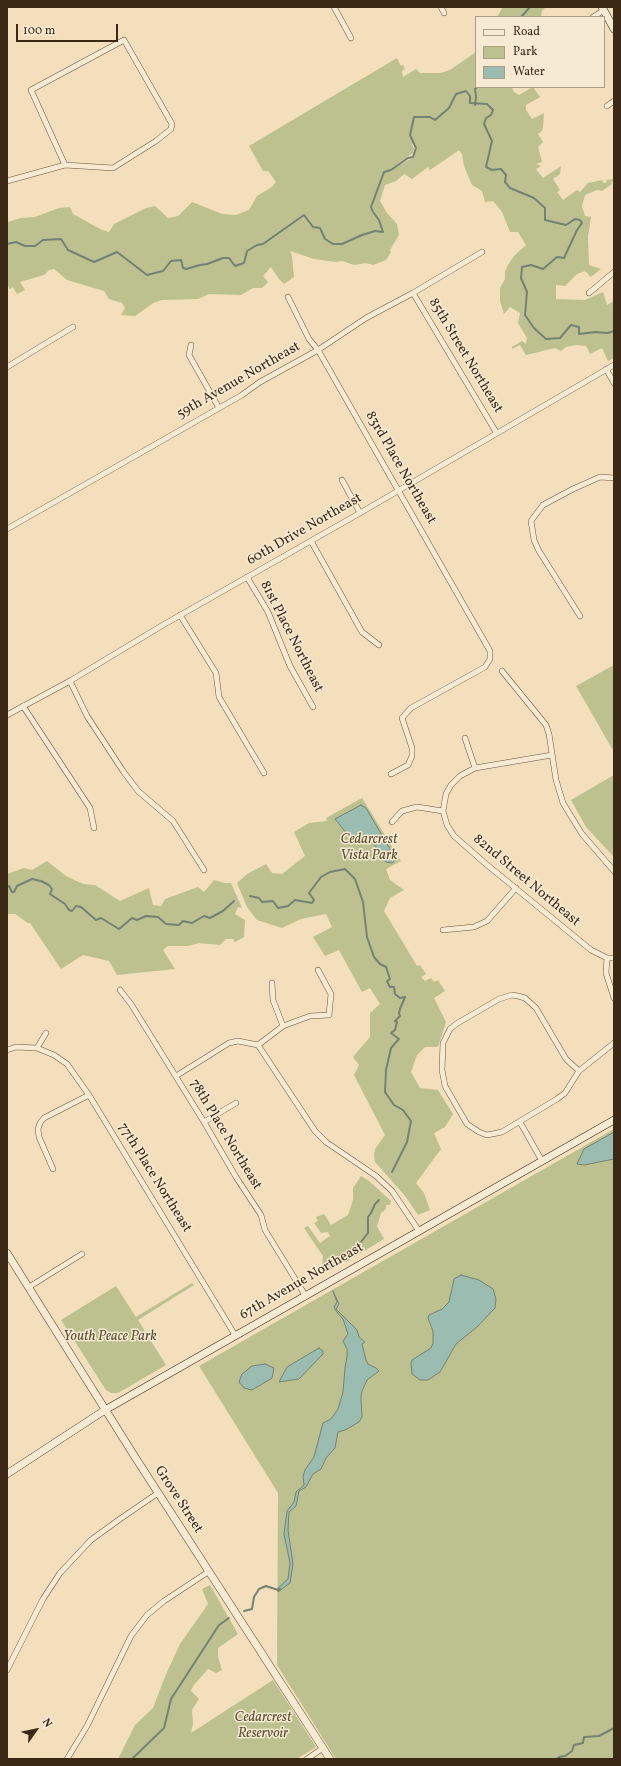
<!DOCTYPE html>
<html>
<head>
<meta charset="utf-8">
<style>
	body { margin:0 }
	#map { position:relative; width:621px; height:1766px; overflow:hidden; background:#f3dfbb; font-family:Vollkorn,serif }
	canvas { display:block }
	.frame { position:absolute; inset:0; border:8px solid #3b2915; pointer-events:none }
	.legend { position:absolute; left:475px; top:16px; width:130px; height:72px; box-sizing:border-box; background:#f7ead3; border:1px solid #ac9d87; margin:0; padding:5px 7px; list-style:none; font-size:12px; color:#3b2915 }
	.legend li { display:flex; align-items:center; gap:8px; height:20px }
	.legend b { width:20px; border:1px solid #ac9d87 }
	.north { position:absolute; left:16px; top:1710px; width:40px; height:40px; -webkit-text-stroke:3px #f7ead3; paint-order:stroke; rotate:57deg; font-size:11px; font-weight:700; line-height:16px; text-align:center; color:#3b2915 }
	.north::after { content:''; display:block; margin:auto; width:14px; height:18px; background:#3b2915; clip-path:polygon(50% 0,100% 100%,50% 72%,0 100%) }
	.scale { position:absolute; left:16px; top:24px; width:102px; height:18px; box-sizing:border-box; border:2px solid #3b2915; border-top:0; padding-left:5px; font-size:12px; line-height:14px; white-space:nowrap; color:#3b2915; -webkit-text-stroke:3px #f7ead3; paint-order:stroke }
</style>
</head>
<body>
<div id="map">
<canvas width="621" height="1766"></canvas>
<div class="frame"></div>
<ul class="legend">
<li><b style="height:5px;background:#f7ead3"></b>Road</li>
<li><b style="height:11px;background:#bcc18f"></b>Park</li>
<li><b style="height:11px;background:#9bbdb1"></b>Water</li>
</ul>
<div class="north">N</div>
<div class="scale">100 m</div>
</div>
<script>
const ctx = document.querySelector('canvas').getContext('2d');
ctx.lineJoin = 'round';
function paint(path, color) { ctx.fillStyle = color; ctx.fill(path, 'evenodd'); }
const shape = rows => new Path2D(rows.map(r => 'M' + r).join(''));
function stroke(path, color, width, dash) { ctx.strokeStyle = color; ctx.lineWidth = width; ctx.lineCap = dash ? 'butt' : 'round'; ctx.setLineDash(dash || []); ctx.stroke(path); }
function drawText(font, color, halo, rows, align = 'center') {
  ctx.font = font + ' Vollkorn,serif'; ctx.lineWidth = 3; ctx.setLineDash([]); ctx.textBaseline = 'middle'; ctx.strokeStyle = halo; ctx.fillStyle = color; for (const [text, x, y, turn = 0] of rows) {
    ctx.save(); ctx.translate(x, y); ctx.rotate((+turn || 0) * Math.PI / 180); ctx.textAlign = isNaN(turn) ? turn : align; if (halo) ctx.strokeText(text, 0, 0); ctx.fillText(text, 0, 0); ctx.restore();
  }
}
paint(shape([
	[503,7,546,7,542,11,541,17,497,17],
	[476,52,476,87,512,87,514,92,519,95,533,87,540,97,526,105,526,110,532,119,544,113,543,127,542,131,538,134,543,142,538,147,542,162,536,164,541,166,536,169,543,178,561,166,560,174,553,179,560,190,557,192,563,200,577,190,580,192,588,183,602,180,603,183,607,182,606,180,614,179,614,183,611,181,612,184,602,191,597,190,585,195,582,206,585,216,591,217,588,237,589,265,601,269,591,277,585,271,577,274,565,286,556,285,556,299,585,300,603,292,607,305,614,301,614,358,608,361,602,348,590,354,586,346,576,345,566,347,561,351,555,348,526,355,520,345,512,349,512,347,522,341,526,344,527,338,518,323,520,313,510,307,504,314,500,301,500,288,505,279,505,272,508,265,514,256,526,245,518,232,510,232,502,212,493,201,485,202,482,191,472,185,464,166,462,154,459,150,430,170,428,167,412,179,404,174,396,181,385,185,380,201,387,213,397,224,399,235,390,250,391,252,386,260,373,265,366,263,354,265,342,261,335,262,314,259,290,251,292,256,294,277,284,284,279,279,271,267,263,276,268,282,262,288,253,288,241,295,209,294,198,299,162,300,153,303,135,316,121,315,125,308,122,303,109,299,104,291,67,280,54,269,49,270,44,275,20,282,25,290,17,294,13,287,10,289,7,284,8,222,21,218,35,217,59,208,70,207,73,214,102,230,109,232,114,224,146,208,155,206,168,218,178,216,192,202,222,214,236,215,249,210,257,196,272,187,276,182,268,171,263,171,249,146,397,58,401,66,403,65,405,69,402,71,403,77,416,69,420,73,440,73,450,70],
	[415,143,416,149,414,157,398,166,398,164,413,153,414,149,412,144],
	[614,665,614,752,576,686],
	[614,775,614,857,586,827,571,800],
	[362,798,401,861,386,869,390,880,404,890,390,898,384,911,417,966,420,965,426,974,421,977,425,981,431,978,434,982,438,980,445,991,434,998,446,1022,438,1047,425,1047,417,1055,411,1072,420,1088,438,1090,453,1114,445,1127,434,1133,441,1149,416,1183,424,1193,430,1210,418,1215,406,1197,375,1162,374,1155,375,1149,385,1135,354,1075,359,1065,353,1057,370,1037,370,1013,380,1004,370,988,362,992,339,950,325,956,313,937,332,927,326,914,301,919,282,928,257,920,247,907,237,883,247,874,266,864,272,873,282,874,305,856,294,832,309,823,327,821,326,818],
	[47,861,66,876,83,884,95,885,120,901,149,888,153,905,161,906,165,899,198,887,204,892,214,880,224,883,231,883,242,908,238,907,235,914,245,920,244,937,235,942,233,939,226,939,220,945,199,943,188,946,168,946,163,950,175,969,117,975,109,961,83,955,61,969,30,923,28,923,15,914,7,914,7,874,24,868,32,870],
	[614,1129,614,1759,336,1759,277,1665,278,1493,199,1366],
	[361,1176,369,1181,391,1201,390,1205,386,1205,386,1209,381,1213,377,1226,384,1239,346,1262,343,1261,343,1262,321,1275,323,1256,304,1228,308,1226,320,1243,330,1236,328,1232,321,1233,314,1223,318,1221,316,1217,324,1214,331,1225,348,1215,353,1200,353,1188],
	[192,1283,194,1285,138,1320,166,1365,118,1393,111,1393,106,1390,61,1320,116,1286,136,1317],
	[210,1585,238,1634,218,1648,218,1657,222,1670,216,1673,208,1669,193,1686,191,1691,199,1699,192,1710,193,1724,191,1733,273,1680,316,1747,297,1759,118,1759,135,1725,153,1708,166,1674,180,1644,208,1604,202,1589]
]), '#bcc18f');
const water = shape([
	[361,805,366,808,396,859,392,863,386,862,374,844,362,836,348,835,335,819,361,805],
	[614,1132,614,1159,584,1165,577,1164,584,1149,614,1132],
	[461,1275,479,1280,493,1289,496,1299,495,1308,477,1327,456,1344,440,1372,428,1380,420,1380,412,1374,411,1363,412,1360,431,1348,433,1343,433,1331,428,1318,429,1315,442,1309,449,1302,454,1279,461,1275],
	[333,1291,339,1304,336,1309,357,1330,359,1337,365,1342,362,1344,366,1360,368,1364,376,1368,379,1371,367,1380,362,1391,361,1397,362,1417,359,1422,345,1430,338,1432,335,1448,326,1458,321,1469,313,1474,306,1487,299,1491,296,1506,289,1512,288,1530,293,1564,290,1583,278,1592,278,1588,288,1579,290,1563,284,1534,287,1511,294,1502,296,1492,304,1485,303,1476,305,1470,314,1457,323,1423,331,1419,338,1409,343,1392,345,1368,347,1357,347,1349,343,1341,348,1334,343,1319,336,1311,334,1307,337,1302,333,1291],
	[319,1348,323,1351,323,1354,299,1379,279,1382,287,1367,319,1348],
	[265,1364,274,1368,272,1378,252,1390,244,1388,239,1382,242,1374,252,1366,265,1364]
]);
paint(water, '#9bbdb1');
stroke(water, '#758273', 1);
stroke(shape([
	[521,17,530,7],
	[475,105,476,97,475,89,477,87],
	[7,244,16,242,25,246,35,246,43,240,61,239,68,250,94,262,117,252,147,275,163,271,171,261,181,260,183,268,186,269,200,265,207,264,223,258,229,258,235,266,244,263,247,251,257,245,263,244,304,215,313,227,320,228,325,239,333,244,342,244,362,235,375,231,383,232,379,220,373,212,371,207,384,172,391,170,408,158,413,157,416,148,410,135,414,117,430,117,435,120,449,108,456,94,466,91,470,96,470,103,487,104,493,110,491,115,486,118,484,124,492,141,486,167,492,170,501,169,506,175,505,182,510,188,534,198,545,208,545,220,566,225,575,219,580,220,582,223,577,230,564,258,557,257,543,269,531,265,522,267,521,278,527,292,525,315,534,328,546,339,560,338,571,325,579,327,579,334,595,332,608,333,614,331],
	[7,887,9,886,12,892,14,892,17,886,32,879,41,881,49,885,52,889,50,894,65,904,69,910,72,911,76,906,81,907,96,920,101,918,119,929,132,918,137,920,146,916,158,917,166,924,179,925,183,921,192,923,204,916,210,918,223,911,234,901],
	[250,896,259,898,262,902,273,901,278,908,288,906,295,900,312,903,314,900,309,893,321,877,330,872,345,869,355,879,363,902,367,937,374,957,380,964,386,967,390,979,387,981,390,987,394,987,395,994,400,998,405,997,400,1009,399,1013,400,1016,395,1021,397,1022,395,1030,391,1033,399,1039,391,1048,386,1070,385,1092,394,1105,403,1110,411,1121,407,1142,392,1172],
	[346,1261,368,1233,368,1217,371,1213,375,1204,379,1200],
	[244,1611,252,1609,254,1597,259,1589,266,1586,278,1590,280,1589],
	[132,1759,164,1728,171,1699,219,1625,229,1618],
	[557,1759,559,1757,565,1756,572,1751,574,1745,583,1743,584,1737,599,1736,614,1728]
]), '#758273', 2);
const minor = shape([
	[334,7,351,38],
	[441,7,444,13],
	[593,17,604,10],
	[607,106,614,101],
	[7,181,65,165,113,168,156,141,171,129,172,124,124,40,31,90,65,165],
	[413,293,496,432],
	[589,293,614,272],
	[288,297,309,339,318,350,490,651,490,659,485,667,411,708,402,718,412,748,412,756,408,765,391,774],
	[191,345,189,355,219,408],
	[7,367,73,327],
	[606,369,614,383],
	[342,480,360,513],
	[7,529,242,395,260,382,318,350,366,318,413,293,482,252],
	[311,541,362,632,379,645],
	[247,577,268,612,290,666,313,707],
	[180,615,216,673,219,697,264,773],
	[580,616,539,551,534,540,531,521,543,505,573,489,600,477,614,478],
	[502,671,546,725,549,734,556,780,563,803,582,834,614,871],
	[70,681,87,716,123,771,138,791,173,821,204,870],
	[23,706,90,808,94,828],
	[7,715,70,681,163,625,360,513,614,365],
	[465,738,475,768],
	[552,755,475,768,460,776,451,785,446,794,443,811,447,825,454,836,486,864,591,950,607,958],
	[392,822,402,811,417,807,443,811],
	[443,930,474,927,487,921,516,888],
	[607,958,606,973,614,998],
	[607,958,614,958],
	[272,983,273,1000,283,1026],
	[120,990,131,1004,204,1122,236,1177,261,1215,265,1230,305,1295],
	[258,1045,315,1131,326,1142,376,1176,392,1191,419,1231],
	[37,1048,46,1033],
	[7,1050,16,1047,37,1048,54,1055,67,1064,89,1095,235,1335],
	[579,1071,566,1059,536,1008,525,998,518,996,512,995,499,999,456,1024,450,1029,443,1043,442,1070,445,1086,467,1124,479,1132,487,1135,502,1132,557,1099,565,1093,579,1071,614,1043],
	[176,1076,229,1043,238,1041,258,1045,283,1026,310,1016,329,1015,331,994,318,970],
	[204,1122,236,1103],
	[520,1122,542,1161],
	[53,1169,39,1137,38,1129,40,1123,44,1118,89,1095],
	[29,1287,82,1254],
	[7,1670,43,1599,60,1573,91,1540,120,1519,158,1493],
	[67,1759,87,1726,131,1636,147,1615,164,1601,208,1572],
	[307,1759,323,1748]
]);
const tertiary = shape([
	[7,1253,135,1457,330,1759]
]);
const secondary = shape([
	[602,7,614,29],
	[7,1474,105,1410,614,1120]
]);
stroke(minor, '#69563e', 6);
stroke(tertiary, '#69563e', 8);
stroke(secondary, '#3b2915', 8);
stroke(minor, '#f7ead3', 5);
stroke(tertiary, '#f7ead3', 7);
stroke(secondary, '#f7ead3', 7);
drawText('14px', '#3b2915', '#f7ead3', [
	["85th Street Northeast",465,356,59],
	["59th Avenue Northeast",239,381,-30],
	["83rd Place Northeast",400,468,60],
	["60th Drive Northeast",305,530,-30],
	["81st Place Northeast",291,637,63],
	["82nd Street Northeast",526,881,40],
	["78th Place Northeast",225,1135,59],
	["77th Place Northeast",154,1178,58],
	["67th Avenue Northeast",302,1282,-30],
	["Grove Street",178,1500,57]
]);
drawText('italic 14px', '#5b4f34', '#f7ead3', [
	["Cedarcrest",369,840],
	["Vista Park",369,856],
	["Youth Peace Park",110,1337],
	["Cedarcrest",263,1718],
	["Reservoir",263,1734]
]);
</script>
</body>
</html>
